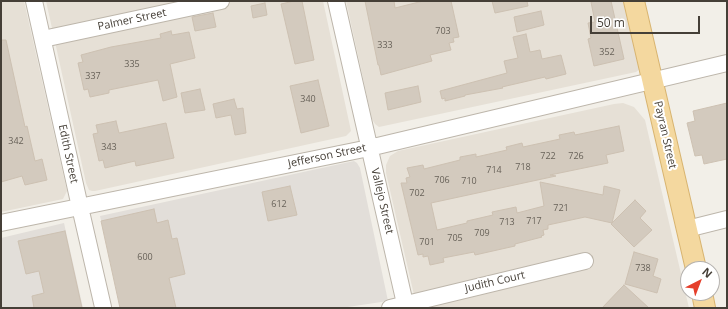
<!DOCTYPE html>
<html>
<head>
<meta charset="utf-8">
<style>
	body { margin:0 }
	#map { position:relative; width:728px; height:309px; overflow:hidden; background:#f2efe8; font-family:"Open Sans",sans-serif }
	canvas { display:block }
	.frame { position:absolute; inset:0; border:2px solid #453f37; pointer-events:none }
	.north { position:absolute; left:680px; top:261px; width:40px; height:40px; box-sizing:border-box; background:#fff; border:1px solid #b5b2af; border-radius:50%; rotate:42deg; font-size:11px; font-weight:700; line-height:16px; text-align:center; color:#453f37 }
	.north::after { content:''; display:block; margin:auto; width:14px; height:18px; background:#e53f2c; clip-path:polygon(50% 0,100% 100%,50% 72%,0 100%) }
	.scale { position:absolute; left:590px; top:16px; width:110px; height:18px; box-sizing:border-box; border:2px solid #453f37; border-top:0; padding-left:5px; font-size:12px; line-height:14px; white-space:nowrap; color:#453f37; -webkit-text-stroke:3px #fff; paint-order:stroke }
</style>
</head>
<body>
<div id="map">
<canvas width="728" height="309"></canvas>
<div class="frame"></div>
<div class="north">N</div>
<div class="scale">50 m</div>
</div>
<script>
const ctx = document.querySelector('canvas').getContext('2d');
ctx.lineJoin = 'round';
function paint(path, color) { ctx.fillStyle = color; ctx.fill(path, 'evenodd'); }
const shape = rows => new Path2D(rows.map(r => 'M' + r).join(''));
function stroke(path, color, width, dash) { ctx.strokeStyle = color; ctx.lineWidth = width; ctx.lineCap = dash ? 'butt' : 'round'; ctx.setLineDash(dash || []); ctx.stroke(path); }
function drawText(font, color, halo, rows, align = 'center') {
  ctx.font = font + ' "Open Sans",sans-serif'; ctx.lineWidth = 4; ctx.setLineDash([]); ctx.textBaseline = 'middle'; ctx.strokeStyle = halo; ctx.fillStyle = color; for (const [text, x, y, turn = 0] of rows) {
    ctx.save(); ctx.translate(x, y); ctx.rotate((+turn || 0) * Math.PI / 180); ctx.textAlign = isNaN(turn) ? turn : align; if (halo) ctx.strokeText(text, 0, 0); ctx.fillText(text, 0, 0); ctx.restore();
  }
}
paint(shape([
	[1,1,24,1,67,191,63,199,1,212],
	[46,1,323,1,351,131,346,136,95,191,92,191,89,190,86,183],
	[346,1,626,1,640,69,636,72,379,127,375,124,372,119],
	[623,103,634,107,645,120,689,308,417,308,386,173,386,165,390,156,398,151,614,104]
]), '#e6e0d6');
paint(shape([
	[354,161,357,163,360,168,388,301,341,308,122,308,100,216],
	[64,223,83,308,1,308,1,238]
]), '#e2ded9');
const building = shape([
	[294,1,302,1,314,60,295,64,281,4,294,1],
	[365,1,394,1,395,8,423,1,451,1,459,37,453,38,454,42,449,43,451,50,430,55,432,61,381,75,379,65,378,65,365,1],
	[492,1,527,1,528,6,495,13,492,1],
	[597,1,611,1,624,59,594,66,588,39,591,38,588,23,595,22,591,2,597,1],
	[265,3,267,15,253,18,251,6,265,3],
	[541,11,544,25,517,32,514,17,541,11],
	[213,13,216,27,195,31,192,17,213,13],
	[171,31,172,35,189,32,195,58,170,64,177,97,163,101,158,80,109,90,109,93,90,97,88,89,84,90,78,63,83,62,81,55,111,47,161,38,160,34,171,31],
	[526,34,530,52,540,50,542,59,561,55,566,74,546,79,545,77,502,87,503,88,465,95,465,96,445,101,445,98,442,99,440,91,507,73,504,61,518,58,513,37,526,34],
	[1,40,6,40,25,127,27,126,35,161,42,159,47,180,25,185,22,176,1,182,1,40],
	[318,80,329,126,301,133,290,86,318,80],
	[418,86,421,102,388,110,385,93,418,86],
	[200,89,205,110,185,113,181,93,200,89],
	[234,99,237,109,243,108,246,133,235,135,231,115,216,118,213,104,234,99],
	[727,103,727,159,704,164,702,155,695,156,687,123,695,121,693,111,727,103],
	[116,121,119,133,166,123,174,158,136,166,135,161,105,168,103,160,99,161,93,134,98,133,96,125,116,121],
	[619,126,624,151,606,155,608,163,550,175,556,176,431,203,437,230,467,223,467,221,493,215,492,212,516,207,517,213,544,206,540,182,603,195,604,186,620,190,612,223,585,217,548,225,548,229,543,230,544,235,541,236,542,237,515,244,515,246,475,255,474,252,443,258,444,262,430,265,428,256,423,257,423,254,418,255,401,183,407,183,406,178,410,177,407,168,423,165,424,169,460,160,460,157,476,154,476,157,507,150,506,147,522,143,523,147,560,139,559,135,574,132,575,135,619,126],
	[290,186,297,215,268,221,262,192,290,186],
	[635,200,646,211,640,218,652,230,634,247,611,224,635,200],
	[154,209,157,223,168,220,172,239,177,238,185,274,169,278,176,308,120,308,101,221,154,209],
	[65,231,82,308,34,308,32,296,44,293,39,271,26,274,18,241,65,231],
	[634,252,658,259,653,276,661,279,657,293,625,284,634,252],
	[624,285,649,308,602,308,624,285]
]);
paint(building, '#d3cabe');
stroke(building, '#cdc1b2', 1);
const minor = shape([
	[34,1,80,207,103,307],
	[336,1,406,308],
	[43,39,221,1],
	[1,223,369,148,727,63],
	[687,229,727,219],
	[390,308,585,261]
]);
const major = shape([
	[634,1,696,269],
	[702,293,705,308]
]);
stroke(minor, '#bdb6ab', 18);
stroke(major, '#d8b470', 22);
stroke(minor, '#fff', 16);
stroke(major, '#f4d89f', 20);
drawText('9px', '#686259', null, [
	["703",443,31],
	["333",385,45],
	["352",607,52],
	["335",132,64],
	["337",93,76],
	["340",308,99],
	["342",16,141],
	["343",109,147],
	["722",548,156],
	["726",576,156],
	["718",523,167],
	["714",494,170],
	["706",442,180],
	["710",469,181],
	["702",417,193],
	["612",279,204],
	["721",561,208],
	["717",534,221],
	["713",507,222],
	["709",482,233],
	["705",455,238],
	["701",427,242],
	["600",145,257],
	["738",643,268]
]);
drawText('11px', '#453f37', '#fff', [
	["Palmer Street",132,20,-12],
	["Payran Street",665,135,77],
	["Edith Street",68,154,78],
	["Jefferson Street",327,156,-12],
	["Vallejo Street",382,201,77],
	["Judith Court",495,282,-13]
]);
</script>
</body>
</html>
